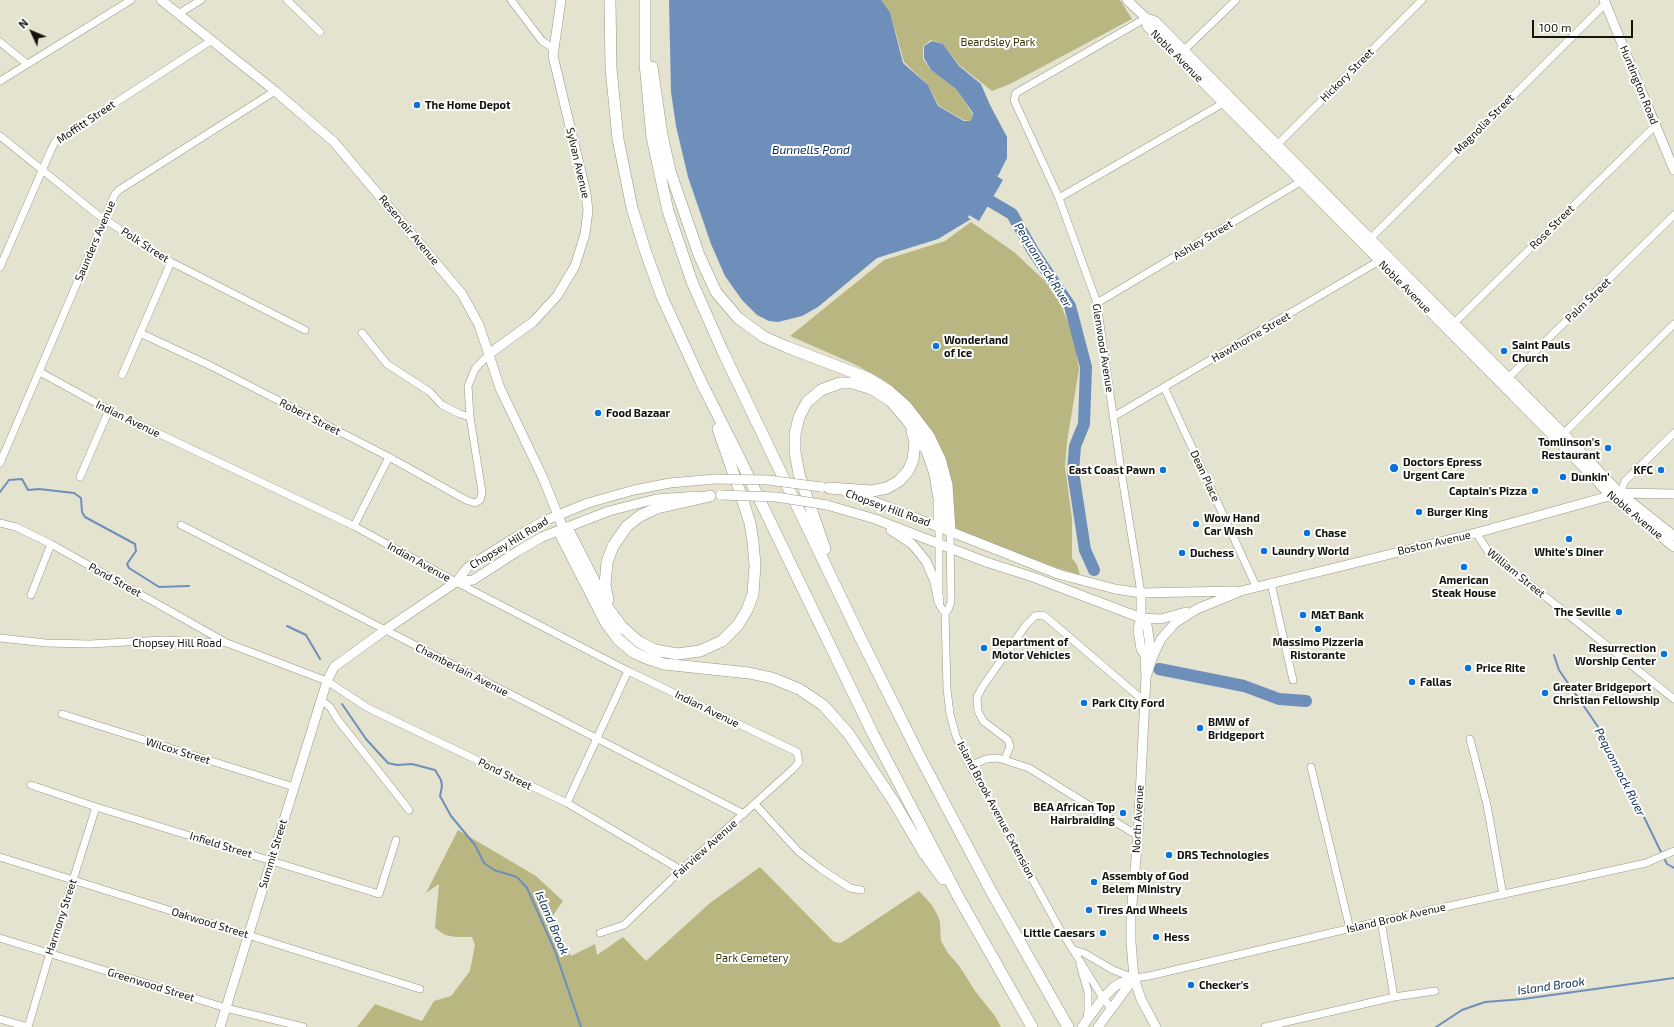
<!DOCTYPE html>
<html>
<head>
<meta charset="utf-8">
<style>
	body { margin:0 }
	#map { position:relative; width:1674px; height:1027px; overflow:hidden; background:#e4e3cf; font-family:"Exo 2",sans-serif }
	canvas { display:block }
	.north { position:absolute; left:12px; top:12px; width:40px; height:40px; -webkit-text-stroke:3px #fff; paint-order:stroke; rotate:314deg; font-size:11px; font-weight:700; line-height:16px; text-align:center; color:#13130c }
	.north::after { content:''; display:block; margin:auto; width:14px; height:18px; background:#13130c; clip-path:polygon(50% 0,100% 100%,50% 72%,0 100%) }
	.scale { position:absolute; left:1532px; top:20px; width:101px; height:18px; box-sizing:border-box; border:2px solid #13130c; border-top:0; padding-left:5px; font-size:12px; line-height:14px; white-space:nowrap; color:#13130c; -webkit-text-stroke:3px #fff; paint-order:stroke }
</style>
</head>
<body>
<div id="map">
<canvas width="1674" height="1027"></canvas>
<div class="north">N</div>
<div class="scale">100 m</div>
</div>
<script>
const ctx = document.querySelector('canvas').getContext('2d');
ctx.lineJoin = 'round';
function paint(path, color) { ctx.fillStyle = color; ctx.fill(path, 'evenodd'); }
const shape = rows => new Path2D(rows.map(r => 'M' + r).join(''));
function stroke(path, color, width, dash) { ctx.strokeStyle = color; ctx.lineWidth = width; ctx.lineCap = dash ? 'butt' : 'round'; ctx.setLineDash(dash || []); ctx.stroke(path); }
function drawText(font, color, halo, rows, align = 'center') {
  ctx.font = font + ' "Exo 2",sans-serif'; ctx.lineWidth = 4; ctx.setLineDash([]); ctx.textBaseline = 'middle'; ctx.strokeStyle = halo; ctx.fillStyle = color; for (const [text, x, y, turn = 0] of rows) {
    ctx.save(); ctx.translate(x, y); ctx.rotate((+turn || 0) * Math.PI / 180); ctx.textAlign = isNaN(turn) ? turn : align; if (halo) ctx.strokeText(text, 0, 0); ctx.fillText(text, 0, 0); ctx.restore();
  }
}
paint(shape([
	[881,0,1120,0,1132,19,1010,84,992,91,959,65,943,44,931,40,923,46,923,59,931,70,956,89,972,113,972,118,970,121,964,120,939,106,928,85,904,62,890,12],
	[971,222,1014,252,1045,281,1061,305,1074,337,1079,369,1067,442,1065,467,1072,519,1072,558,1077,565,1080,575,976,542,944,529,920,425,890,385,882,379,854,364,790,336,884,260,945,241],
	[458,830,536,876,563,901,551,918,571,956,595,944,597,955,623,937,646,961,710,903,760,867,834,942,841,943,919,891,931,904,937,914,940,922,941,941,948,953,960,967,975,991,995,1016,1001,1027,357,1027,375,1004,422,1021,434,1001,451,996,470,971,475,945,472,937,456,937,445,935,435,928,439,884,426,893]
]), '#bab682');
paint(shape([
	[669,0,881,0,890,12,903,63,928,85,938,106,964,121,970,121,972,118,973,113,956,89,931,70,924,58,924,46,932,41,943,44,959,66,981,84,990,105,1007,137,1007,158,998,176,995,175,1003,180,979,221,969,215,968,218,971,219,938,239,877,258,818,307,802,316,778,322,769,321,757,315,742,300,725,276,711,244,688,177,676,126,671,92]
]), '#6e8fba');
stroke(shape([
	[0,492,9,480,22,479,28,490,39,489,74,493,81,498,82,512,85,517,135,544,136,551,127,564,129,568,159,587,189,586],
	[287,626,306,635,320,659],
	[1554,655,1559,670,1605,737,1662,854],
	[342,704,366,739,388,763,397,765,412,764,435,770,441,780,442,786,440,796,451,816,475,845,484,863,494,870,517,877,527,888,555,951,581,1027],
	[1664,858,1667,864,1674,868],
	[1436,1027,1462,1010,1485,1002,1523,999,1674,978]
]), '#6e8fba', 2);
stroke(shape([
	[990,201,1012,214,1033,251,1070,306,1086,367,1084,424,1075,446,1073,472,1085,550,1094,570],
	[1159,669,1244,686,1279,699,1306,701]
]), '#6e8fba', 12);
const minor = shape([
	[287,0,320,32],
	[511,0,542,41,553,48],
	[178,14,201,0],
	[0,42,27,64],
	[1178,56,1236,0],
	[0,81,131,0],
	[0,136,98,215,171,262,305,330],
	[1274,148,1422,0],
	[1059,198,1227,101],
	[1368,241,1606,3],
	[0,267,51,150,55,142,212,40],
	[1097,303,1300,182,1308,176],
	[1450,327,1656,125],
	[140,333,211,366,389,457,466,500,475,503,480,500,482,492,470,417,468,386,475,369,489,354],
	[362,333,387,364,430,392,442,405,460,414,470,417],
	[40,372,109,410,354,526,456,582,628,671,797,752,799,762,794,768,681,870,624,925,600,933],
	[122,375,171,262],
	[1506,380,1674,215],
	[1164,387,1256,586],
	[1113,417,1384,258],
	[1560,437,1674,324],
	[0,463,115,194,119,190,275,91],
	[80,477,109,410],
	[1620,493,1625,481,1674,433],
	[0,523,16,527,51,544,225,642],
	[181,525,744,814],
	[354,526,389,457],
	[939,527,939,602,940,606,945,613,947,689,950,714,956,736,965,756,1058,926,1103,998,1112,1009],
	[1476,533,1488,551,1674,699],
	[1271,583,1293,680],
	[1141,593,1122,477,1097,303,1059,198,1014,100,1016,93,1146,18],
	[31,595,51,544],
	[945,613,948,610,951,602,950,531],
	[0,638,46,643,90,644,163,640,227,643,327,681,368,708,567,803,681,870],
	[321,700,330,707,338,720,409,810],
	[62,714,294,787],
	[1470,739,1487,805,1503,895],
	[1005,759,1010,746,1008,740,983,721,978,711,977,697,983,686,1026,625,1035,616,1042,615,1046,617,1144,701],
	[970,766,986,759,998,758,1029,768,1138,836],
	[1311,767,1350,929],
	[31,785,96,807,379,894,396,840],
	[567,803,628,671],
	[755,804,798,851,821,869,850,888,861,890],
	[0,857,420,989],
	[1381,921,1394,997],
	[0,938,226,1008,303,1027],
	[1074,950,1084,953,1113,970,1134,978,1149,976,1381,921,1646,863,1674,851],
	[1080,965,1088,992,1088,1010,1087,1019],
	[0,1019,28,1027],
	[28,1027,50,953,96,807],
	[1265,1027,1394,997,1435,991]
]);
const major = shape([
	[161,0,275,91,334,142,462,294,479,325,500,388,543,478,563,528],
	[1127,0,1146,18,1155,21,1564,434,1620,493,1674,536],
	[1604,0,1674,170],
	[1146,18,1147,26,1557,440,1610,495,1674,547],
	[489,354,533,322,557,296,575,266,585,234,588,211,586,193,553,56,561,0],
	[846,492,873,501,1058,574,1115,589,1141,593,1235,591],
	[827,505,875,519,986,562,1033,577,1141,618,1161,619,1186,612],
	[891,530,912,544,926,561,935,582,939,602],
	[456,582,473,580,518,551,542,537,609,511,656,499,698,496],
	[1141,593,1141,618,1138,629,1141,649,1145,655],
	[1141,618,1147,625,1150,645,1145,655,1146,677,1138,836,1131,915,1131,942,1134,978,1141,999,1156,1027],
	[1146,677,1153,656,1161,639,1175,623,1197,609,1241,591,1476,533,1620,493,1674,494],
	[220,1027,327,681,334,667,385,630,456,582,468,567,519,535,544,521,588,503,634,490,670,483,715,479],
	[1082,1027,1103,998,1113,988,1120,983,1134,978],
	[1098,1027,1134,978]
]);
const highway = shape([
	[610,0,611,68,618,139,632,208,646,253,662,297,702,384,736,451,873,734,959,898,1032,1027],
	[645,0,645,63,652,137,668,211,692,282,723,352,860,637,918,753,991,891,1068,1027],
	[652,67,662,135,670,171,699,255,716,292,738,318,764,337,787,347,868,378,889,391,906,406,929,436,940,459,947,485,950,531],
	[718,429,740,492,750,523,753,542,755,565,753,594,747,610,738,625,722,641,700,651,677,654,655,650,639,642,622,627,608,608,569,532,563,528,561,535,606,623,618,639,633,652,646,658,664,664,749,673,772,678,799,689,823,705,848,733,894,802,924,853,943,879],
	[829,488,872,491,887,488,899,481,908,471,913,460,915,442,912,431],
	[825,549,799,474,795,452,795,434,799,417,807,402,821,390,840,383,853,383,872,389,891,401,908,421,927,451,935,474,939,499,939,527],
	[608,600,605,585,607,562,613,546,627,526,640,516,657,508,710,496]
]);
stroke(minor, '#989784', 8);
stroke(major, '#989784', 10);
stroke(highway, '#989784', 12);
stroke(minor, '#fff', 7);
stroke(major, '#fff', 9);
stroke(highway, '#fff', 11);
const majorBridge = shape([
	[715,479,768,480,821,487],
	[721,495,776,497,827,505]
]);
stroke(majorBridge, '#989784', 10, []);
stroke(majorBridge, '#fff', 9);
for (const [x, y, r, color] of [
	[417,105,4,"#0973db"],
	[936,346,4,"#0973db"],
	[1504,351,4,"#0973db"],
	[598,413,4,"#0973db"],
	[1608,448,4,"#0973db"],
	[1394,468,5,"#0973db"],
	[1163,470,4,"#0973db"],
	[1661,470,4,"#0973db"],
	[1563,477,4,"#0973db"],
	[1535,491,4,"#0973db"],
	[1419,512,4,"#0973db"],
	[1196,524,4,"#0973db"],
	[1307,533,4,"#0973db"],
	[1569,539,4,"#0973db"],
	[1264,551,4,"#0973db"],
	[1182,553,4,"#0973db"],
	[1464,567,4,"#0973db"],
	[1619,612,4,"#0973db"],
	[1303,615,4,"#0973db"],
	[1318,629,4,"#0973db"],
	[984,648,4,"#0973db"],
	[1664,654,4,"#0973db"],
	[1468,668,4,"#0973db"],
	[1412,682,4,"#0973db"],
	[1545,693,4,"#0973db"],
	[1084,703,4,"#0973db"],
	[1200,728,4,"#0973db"],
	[1123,813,4,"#0973db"],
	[1169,855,4,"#0973db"],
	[1094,882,4,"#0973db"],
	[1089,910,4,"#0973db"],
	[1103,933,4,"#0973db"],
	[1156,937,4,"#0973db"],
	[1191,985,4,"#0973db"]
]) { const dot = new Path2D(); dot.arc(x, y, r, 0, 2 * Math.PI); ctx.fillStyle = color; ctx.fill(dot); stroke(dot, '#fff', 1.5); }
drawText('11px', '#393506', '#fff', [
	["Beardsley Park",998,42],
	["Park Cemetery",752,958]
]);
drawText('11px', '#13130c', '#fff', [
	["Noble Avenue",1177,56,45],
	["Hickory Street",1347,75,-45],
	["Huntington Road",1639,85,68],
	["Moffitt Street",86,122,-34],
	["Magnolia Street",1484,124,-45],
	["Sylvan Avenue",578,163,77],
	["Rose Street",1552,227,-45],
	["Reservoir Avenue",409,230,50],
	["Ashley Street",1203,240,-31],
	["Saunders Avenue",95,241,-67],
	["Polk Street",145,245,33],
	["Noble Avenue",1405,287,45],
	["Palm Street",1588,300,-44],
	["Hawthorne Street",1251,337,-30],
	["Glenwood Avenue",1103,348,81],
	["Robert Street",310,417,27],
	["Indian Avenue",128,419,26],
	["Dean Place",1205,476,65],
	["Chopsey Hill Road",888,508,20],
	["Noble Avenue",1635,515,40],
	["Chopsey Hill Road",509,543,-31],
	["Boston Avenue",1434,543,-13],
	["Indian Avenue",419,562,29],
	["William Street",1516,573,39],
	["Pond Street",115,580,29],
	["Chopsey Hill Road",177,643],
	["Chamberlain Avenue",462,670,27],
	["Indian Avenue",707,709,26],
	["Wilcox Street",178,751,17],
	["Pond Street",505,774,26],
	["Island Brook Avenue Extension",996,810,62],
	["North Avenue",1138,819,-87],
	["Infield Street",221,845,17],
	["Fairview Avenue",705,849,-42],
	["Summit Street",273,854,-73],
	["Harmony Street",61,917,-72],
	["Island Brook Avenue",1396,918,-13],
	["Oakwood Street",210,923,17],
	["Greenwood Street",151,985,17]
]);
drawText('bold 11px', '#13130c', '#fff', [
	["The Home Depot",425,105],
	["Wonderland",944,340],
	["of Ice",944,353],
	["Saint Pauls",1512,345],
	["Church",1512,358],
	["Food Bazaar",606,413],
	["Tomlinson's",1600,442,"right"],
	["Restaurant",1600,455,"right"],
	["Doctors Epress",1403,462],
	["Urgent Care",1403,475],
	["East Coast Pawn",1155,470,"right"],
	["KFC",1653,470,"right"],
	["Dunkin'",1571,477],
	["Captain's Pizza",1527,491,"right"],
	["Burger King",1427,512],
	["Wow Hand",1204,518],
	["Car Wash",1204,531],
	["Chase",1315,533],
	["Laundry World",1272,551],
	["White's Diner",1569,552,"center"],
	["Duchess",1190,553],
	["American",1464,580,"center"],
	["Steak House",1464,593,"center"],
	["The Seville",1611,612,"right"],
	["M&T Bank",1311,615],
	["Department of",992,642],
	["Motor Vehicles",992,655],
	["Massimo Pizzeria",1318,642,"center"],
	["Ristorante",1318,655,"center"],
	["Resurrection",1656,648,"right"],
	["Worship Center",1656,661,"right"],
	["Price Rite",1476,668],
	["Fallas",1420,682],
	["Greater Bridgeport",1553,687],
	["Christian Fellowship",1553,700],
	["Park City Ford",1092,703],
	["BMW of",1208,722],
	["Bridgeport",1208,735],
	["BEA African Top",1115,807,"right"],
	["Hairbraiding",1115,820,"right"],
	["DRS Technologies",1177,855],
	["Assembly of God",1102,876],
	["Belem Ministry",1102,889],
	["Tires And Wheels",1097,910],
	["Little Caesars",1095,933,"right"],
	["Hess",1164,937],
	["Checker's",1199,985]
], 'left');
drawText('italic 12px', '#092d56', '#fff', [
	["Bunnells Pond",811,150],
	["Pequonnock River",1043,265,58],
	["Pequonnock River",1620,772,63],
	["Island Brook",552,923,67],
	["Island Brook",1551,986,-8]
]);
</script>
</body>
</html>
